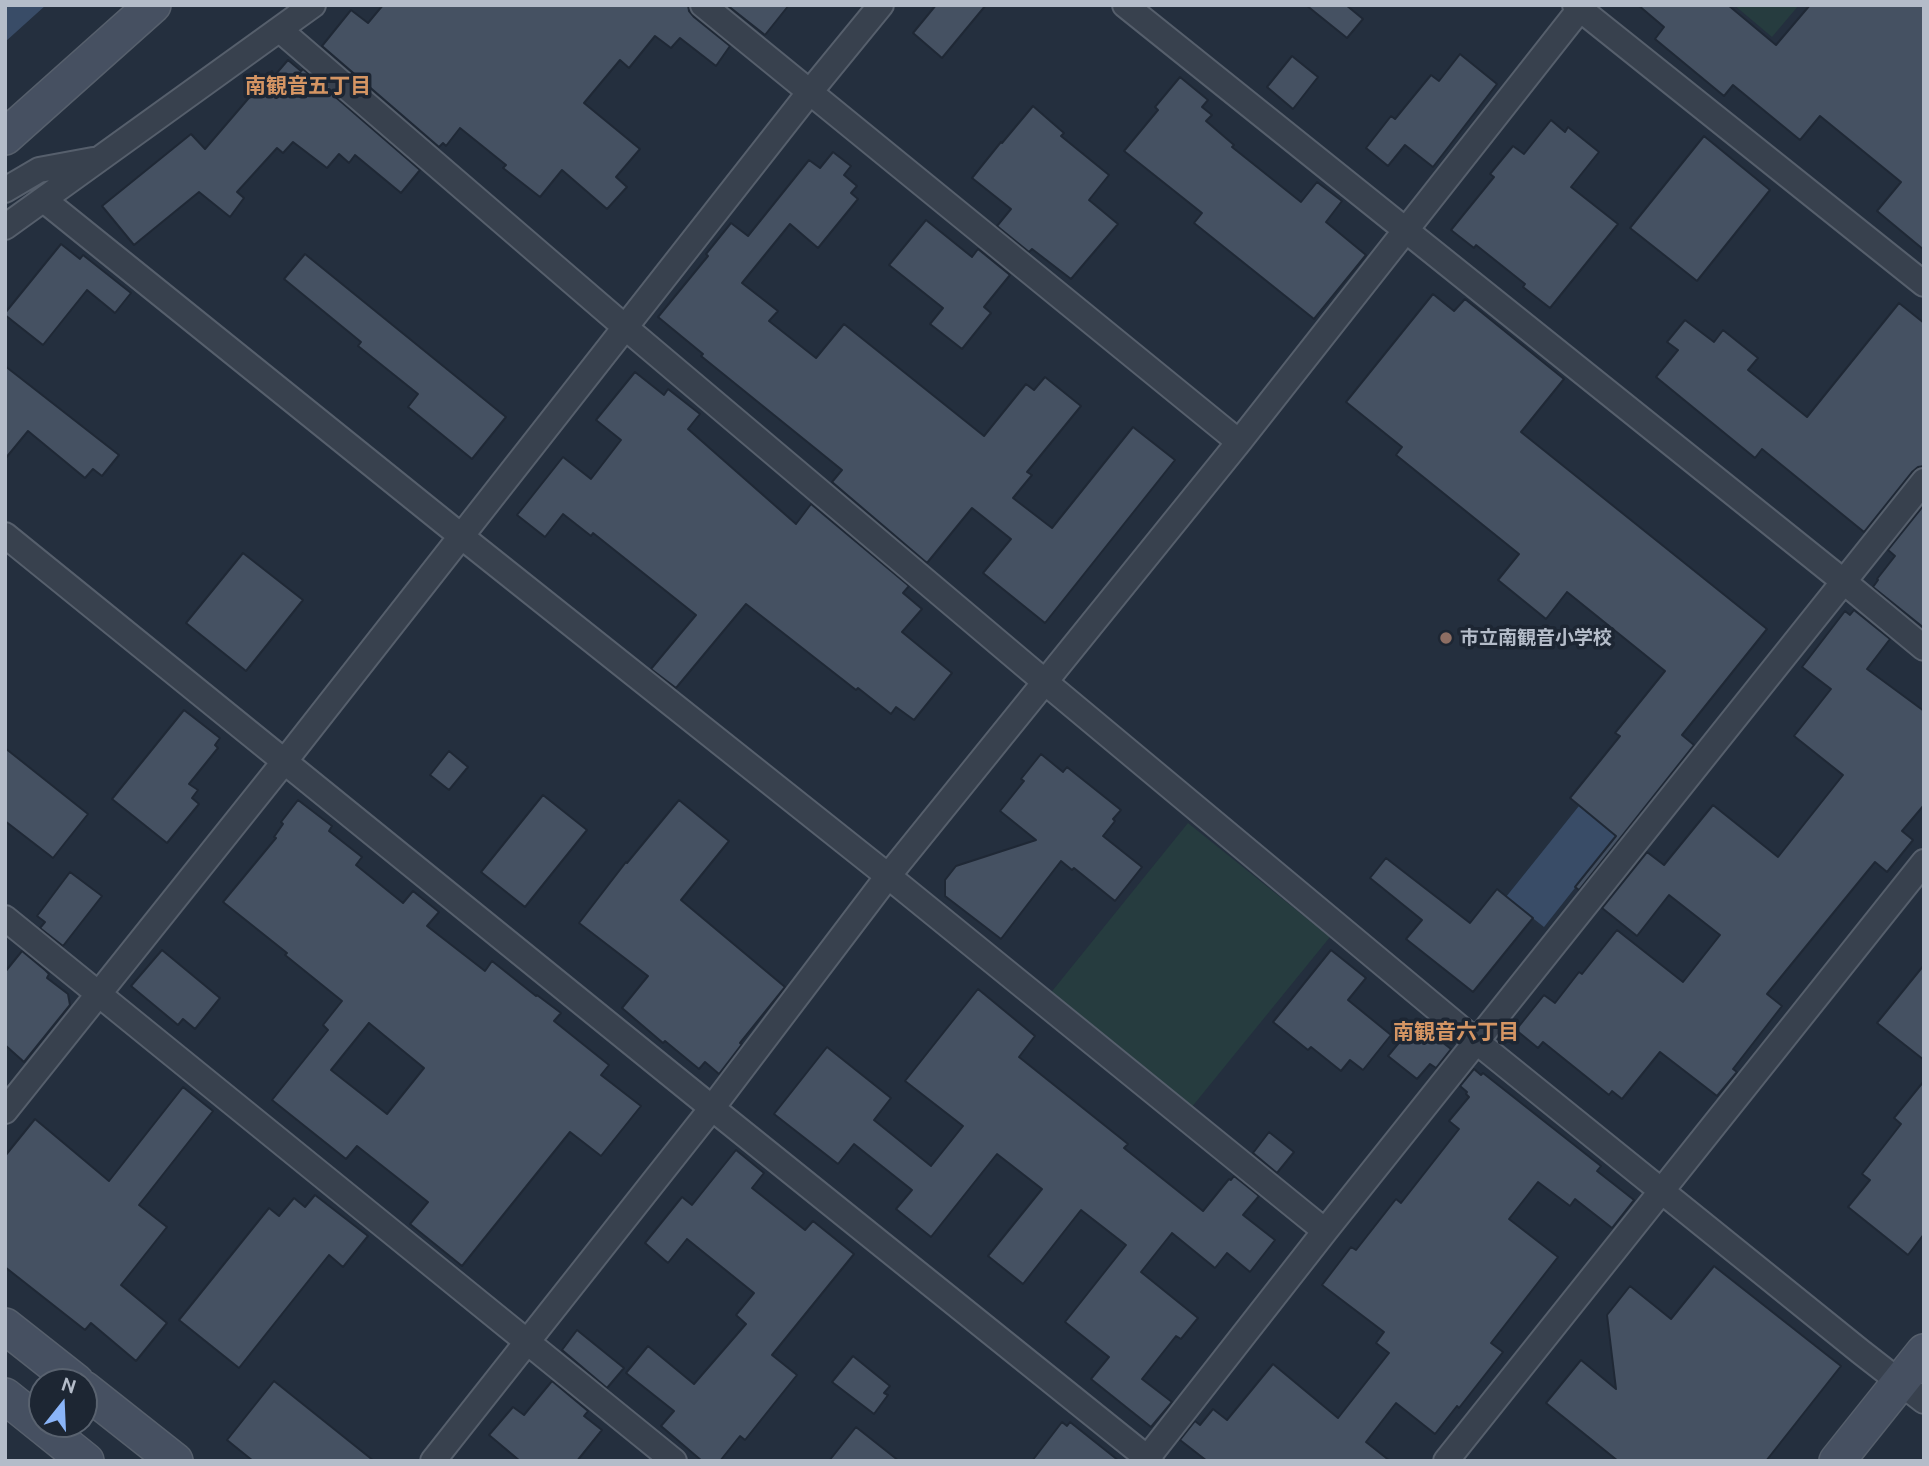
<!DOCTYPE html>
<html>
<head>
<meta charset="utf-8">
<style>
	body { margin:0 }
	#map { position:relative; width:1929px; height:1466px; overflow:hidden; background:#242f3e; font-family:Ubuntu,sans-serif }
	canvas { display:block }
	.frame { position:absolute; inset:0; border:7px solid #b4bcc9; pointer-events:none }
	.north { position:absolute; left:28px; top:1368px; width:70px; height:70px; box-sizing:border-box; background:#1d2633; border:2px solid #59626f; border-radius:50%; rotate:18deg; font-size:19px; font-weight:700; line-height:28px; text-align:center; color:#b4bcc9 }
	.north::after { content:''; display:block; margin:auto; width:24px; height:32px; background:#8ab4f8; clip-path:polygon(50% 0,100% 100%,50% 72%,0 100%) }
</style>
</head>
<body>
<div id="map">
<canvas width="1929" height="1466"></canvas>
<div class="frame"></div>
<div class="north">N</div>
</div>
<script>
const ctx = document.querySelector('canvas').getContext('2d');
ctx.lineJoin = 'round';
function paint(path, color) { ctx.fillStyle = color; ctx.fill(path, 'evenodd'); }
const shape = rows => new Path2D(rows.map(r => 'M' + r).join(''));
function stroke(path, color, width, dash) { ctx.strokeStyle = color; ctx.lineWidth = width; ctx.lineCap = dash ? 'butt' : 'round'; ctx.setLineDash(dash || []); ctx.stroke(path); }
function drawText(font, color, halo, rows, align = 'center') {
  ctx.font = font + ' Ubuntu,"Noto Sans JP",sans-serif'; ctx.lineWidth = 7; ctx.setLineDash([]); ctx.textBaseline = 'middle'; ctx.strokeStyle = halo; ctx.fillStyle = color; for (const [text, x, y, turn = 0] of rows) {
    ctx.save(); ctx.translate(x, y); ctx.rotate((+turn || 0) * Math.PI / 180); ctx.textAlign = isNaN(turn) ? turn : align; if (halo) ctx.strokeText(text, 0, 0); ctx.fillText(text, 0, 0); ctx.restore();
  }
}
paint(shape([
	[1734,5,1799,5,1772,37],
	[1188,823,1330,937,1191,1108,1049,995]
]), '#263c3f');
paint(shape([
	[5,5,46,5,5,42],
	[1579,806,1616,836,1544,927,1506,897]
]), '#394c67');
const building = shape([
	[383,5,688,5,689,11,694,17,730,46,716,66,680,38,671,48,655,36,629,68,620,60,584,103,640,149,616,177,627,187,607,209,562,170,540,197,503,168,506,165,460,128,446,146,443,143,439,147,322,46,351,10,368,23,383,5],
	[727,5,789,5,765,35,727,5],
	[936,5,986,5,942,58,913,33,936,5],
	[1306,5,1346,5,1363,19,1347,38,1306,5],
	[1638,5,1728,5,1776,45,1810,5,1924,5,1924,250,1877,211,1901,182,1820,116,1800,140,1733,85,1724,96,1655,39,1664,27,1638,5],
	[1460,54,1497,84,1433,167,1405,145,1388,166,1366,148,1391,116,1395,119,1431,75,1439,81,1460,54],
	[1292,56,1318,77,1293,109,1267,87,1292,56],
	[288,60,301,71,303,69,420,170,401,193,355,155,349,163,339,154,327,168,293,142,283,153,277,148,237,192,244,198,230,217,199,192,134,245,102,206,191,134,205,149,272,71,275,75,288,60],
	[1180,77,1208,100,1202,107,1212,115,1206,121,1234,145,1232,147,1301,202,1317,182,1342,201,1326,222,1366,255,1314,319,1194,223,1202,213,1124,151,1158,110,1155,107,1180,77],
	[1033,106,1064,133,1061,136,1109,175,1089,200,1118,224,1071,279,1032,249,1029,252,997,226,1011,209,972,178,1001,142,1002,143,1033,106],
	[1551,120,1565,132,1568,127,1599,152,1571,187,1618,224,1550,308,1523,287,1525,284,1476,245,1474,248,1451,230,1494,177,1490,174,1513,146,1524,154,1551,120],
	[1704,136,1770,190,1697,281,1630,228,1704,136],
	[833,152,851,166,844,175,857,186,851,193,858,199,818,248,790,224,742,283,778,311,769,321,816,358,844,324,984,436,1026,384,1034,390,1045,377,1081,406,1027,472,1032,475,1013,498,1052,528,1133,427,1175,460,1045,623,983,573,1011,539,972,508,927,563,832,482,842,470,701,356,703,354,658,317,708,256,706,254,731,223,748,236,809,160,820,168,833,152],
	[926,220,972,257,978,249,1010,275,984,307,991,313,962,349,930,324,943,308,889,265,926,220],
	[61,244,80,259,83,255,131,293,115,313,87,290,43,345,5,315,5,313,61,244],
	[305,254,506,417,472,459,408,407,418,394,358,346,361,342,284,279,305,254],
	[1433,294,1454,311,1465,299,1564,379,1521,432,1767,629,1682,735,1694,745,1579,890,1575,887,1616,836,1570,798,1620,736,1615,733,1665,671,1567,592,1546,619,1498,580,1519,554,1396,455,1402,447,1346,402,1433,294],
	[1899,303,1924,323,1924,466,1918,467,1912,472,1864,532,1762,449,1755,458,1656,377,1678,350,1667,342,1685,320,1714,342,1723,330,1758,358,1748,370,1807,417,1899,303],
	[5,366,119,455,102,476,93,469,85,478,28,431,5,459,5,366],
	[635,372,664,395,668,389,700,414,688,429,796,524,811,504,909,586,903,593,922,609,902,632,952,673,914,720,896,707,891,714,858,688,856,690,746,604,676,688,651,669,696,615,593,533,591,536,563,514,545,537,517,515,563,457,591,479,621,440,596,420,635,372],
	[1924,505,1924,628,1873,587,1878,580,1877,579,1895,556,1888,550,1924,505],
	[243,553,303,600,246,671,186,623,243,553],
	[1854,610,1890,639,1867,669,1924,711,1924,805,1902,831,1913,840,1887,872,1875,862,1767,994,1782,1006,1733,1069,1737,1072,1717,1096,1660,1052,1622,1099,1612,1091,1609,1095,1543,1042,1538,1048,1516,1030,1544,995,1555,1003,1579,972,1582,974,1617,930,1683,982,1720,935,1669,895,1637,936,1602,908,1647,852,1664,865,1713,805,1778,857,1843,775,1794,736,1831,689,1802,667,1845,611,1850,615,1854,610],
	[184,710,220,738,215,745,218,748,189,784,198,790,192,798,199,804,167,843,112,799,184,710],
	[5,748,88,814,53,858,5,821,5,748],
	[449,751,468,767,449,790,430,775,449,751],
	[1041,754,1063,772,1067,767,1121,810,1113,819,1115,821,1103,836,1142,867,1115,901,1074,868,1072,870,1061,861,1001,939,945,896,945,880,956,866,1036,840,1000,811,1024,781,1021,779,1041,754],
	[543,795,587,830,525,907,481,872,543,795],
	[298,800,332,826,329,831,362,857,356,865,403,903,413,891,439,912,427,926,485,971,492,961,536,996,537,995,561,1013,554,1021,609,1065,601,1075,641,1106,601,1156,570,1132,462,1266,410,1224,428,1202,357,1146,346,1159,272,1100,328,1030,323,1025,342,1001,285,955,287,953,223,902,276,838,274,837,283,824,281,822,298,800],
	[369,1023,424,1068,387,1114,331,1070,369,1023],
	[679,800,729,841,681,900,785,987,740,1043,742,1044,719,1074,705,1062,699,1069,665,1041,663,1043,622,1008,648,976,579,923,626,862,627,863,679,800],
	[1386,858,1470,923,1497,889,1533,918,1473,992,1406,939,1422,920,1370,878,1386,858],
	[70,872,102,896,63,946,40,928,45,922,37,916,70,872],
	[162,950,220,998,195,1029,183,1019,178,1025,131,986,162,950],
	[1331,950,1366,978,1348,1000,1391,1035,1363,1070,1350,1060,1341,1071,1311,1047,1308,1050,1273,1022,1331,950],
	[22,951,45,970,49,974,47,978,68,994,70,1005,24,1062,5,1045,5,972,22,951],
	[1924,965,1924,1060,1877,1023,1924,965],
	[978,989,1035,1036,1019,1057,1128,1144,1124,1148,1203,1211,1229,1179,1231,1180,1234,1176,1259,1196,1243,1215,1275,1240,1250,1272,1227,1253,1215,1268,1172,1233,1141,1272,1198,1318,1181,1339,1176,1336,1142,1379,1172,1402,1151,1427,1091,1379,1109,1357,1065,1322,1126,1245,1081,1210,1023,1284,988,1256,1042,1189,997,1154,931,1237,896,1209,912,1190,854,1144,838,1164,774,1114,827,1047,891,1098,874,1120,931,1166,963,1126,905,1081,978,989],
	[1416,1022,1451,1049,1436,1068,1430,1064,1417,1079,1388,1056,1416,1022],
	[1474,1069,1481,1075,1483,1073,1601,1166,1597,1171,1634,1200,1612,1228,1575,1199,1570,1206,1538,1182,1509,1219,1558,1257,1491,1343,1503,1352,1459,1408,1457,1406,1435,1434,1396,1403,1366,1442,1390,1461,1207,1461,1180,1440,1195,1421,1200,1425,1213,1409,1227,1420,1273,1364,1338,1418,1389,1353,1376,1343,1384,1332,1322,1285,1351,1247,1356,1250,1396,1199,1401,1203,1459,1129,1449,1121,1469,1097,1466,1094,1467,1092,1460,1086,1474,1069],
	[1924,1081,1924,1234,1908,1255,1848,1207,1870,1180,1862,1174,1901,1124,1894,1118,1924,1081],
	[183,1087,213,1111,139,1205,167,1227,121,1285,167,1323,136,1361,91,1323,85,1330,5,1267,5,1156,35,1119,109,1181,183,1087],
	[1269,1132,1294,1152,1277,1173,1253,1153,1269,1132],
	[736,1150,764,1173,752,1188,805,1230,813,1221,854,1254,772,1355,797,1375,745,1440,740,1436,720,1461,702,1461,661,1426,674,1411,626,1373,648,1346,694,1384,746,1324,736,1315,754,1293,687,1239,668,1263,645,1243,682,1197,692,1205,736,1150],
	[315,1195,368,1236,343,1267,329,1255,239,1368,179,1320,269,1208,279,1216,294,1198,305,1207,315,1195],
	[1714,1266,1841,1366,1766,1461,1618,1461,1546,1403,1581,1360,1616,1389,1607,1315,1630,1286,1671,1319,1714,1266],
	[577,1330,624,1368,607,1388,562,1350,577,1330],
	[853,1356,890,1386,884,1393,888,1395,874,1414,832,1382,853,1356],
	[274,1381,374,1461,253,1461,227,1440,274,1381],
	[552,1381,588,1411,584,1416,602,1430,577,1461,520,1461,489,1435,513,1407,524,1415,552,1381],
	[1062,1422,1067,1426,1070,1422,1119,1461,1032,1461,1062,1422],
	[856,1427,899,1461,829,1461,856,1427]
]);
paint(building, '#455162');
stroke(building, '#1f2835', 2);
const street = shape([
	[703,5,1239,442],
	[1125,5,1843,581,1924,648],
	[1575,5,1924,284],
	[280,30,626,328,1045,682,1477,1042,1861,1352,1924,1401],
	[5,190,39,170,93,160],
	[44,200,461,536,888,876,1325,1231],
	[5,227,313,5],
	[5,535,712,1108,1151,1461],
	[5,918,674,1461],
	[5,1111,284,762,809,93,881,5],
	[433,1461,712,1108,888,876,1239,442,1583,5],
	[1145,1461,1325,1231,1924,481],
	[1446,1461,1924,862]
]);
const secondary = shape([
	[5,137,153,5],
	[5,1326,76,1382],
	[84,1389,175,1461],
	[5,1396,86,1461],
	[1837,1461,1924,1352]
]);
stroke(street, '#565f6c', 28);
stroke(secondary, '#565f6c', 38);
stroke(street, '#38414e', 24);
stroke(secondary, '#465061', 35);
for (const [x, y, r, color] of [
	[1446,638,7,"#8d6e63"]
]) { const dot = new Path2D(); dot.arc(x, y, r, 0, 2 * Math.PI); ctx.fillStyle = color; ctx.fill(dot); stroke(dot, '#1d2633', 2.5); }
drawText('bold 19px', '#b4bcc9', '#1d2633', [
	["市立南観音小学校",1460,638]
], 'left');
drawText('bold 21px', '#d59563', '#1d2633', [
	["南観音五丁目",308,86],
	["南観音六丁目",1456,1032]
]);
</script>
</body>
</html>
